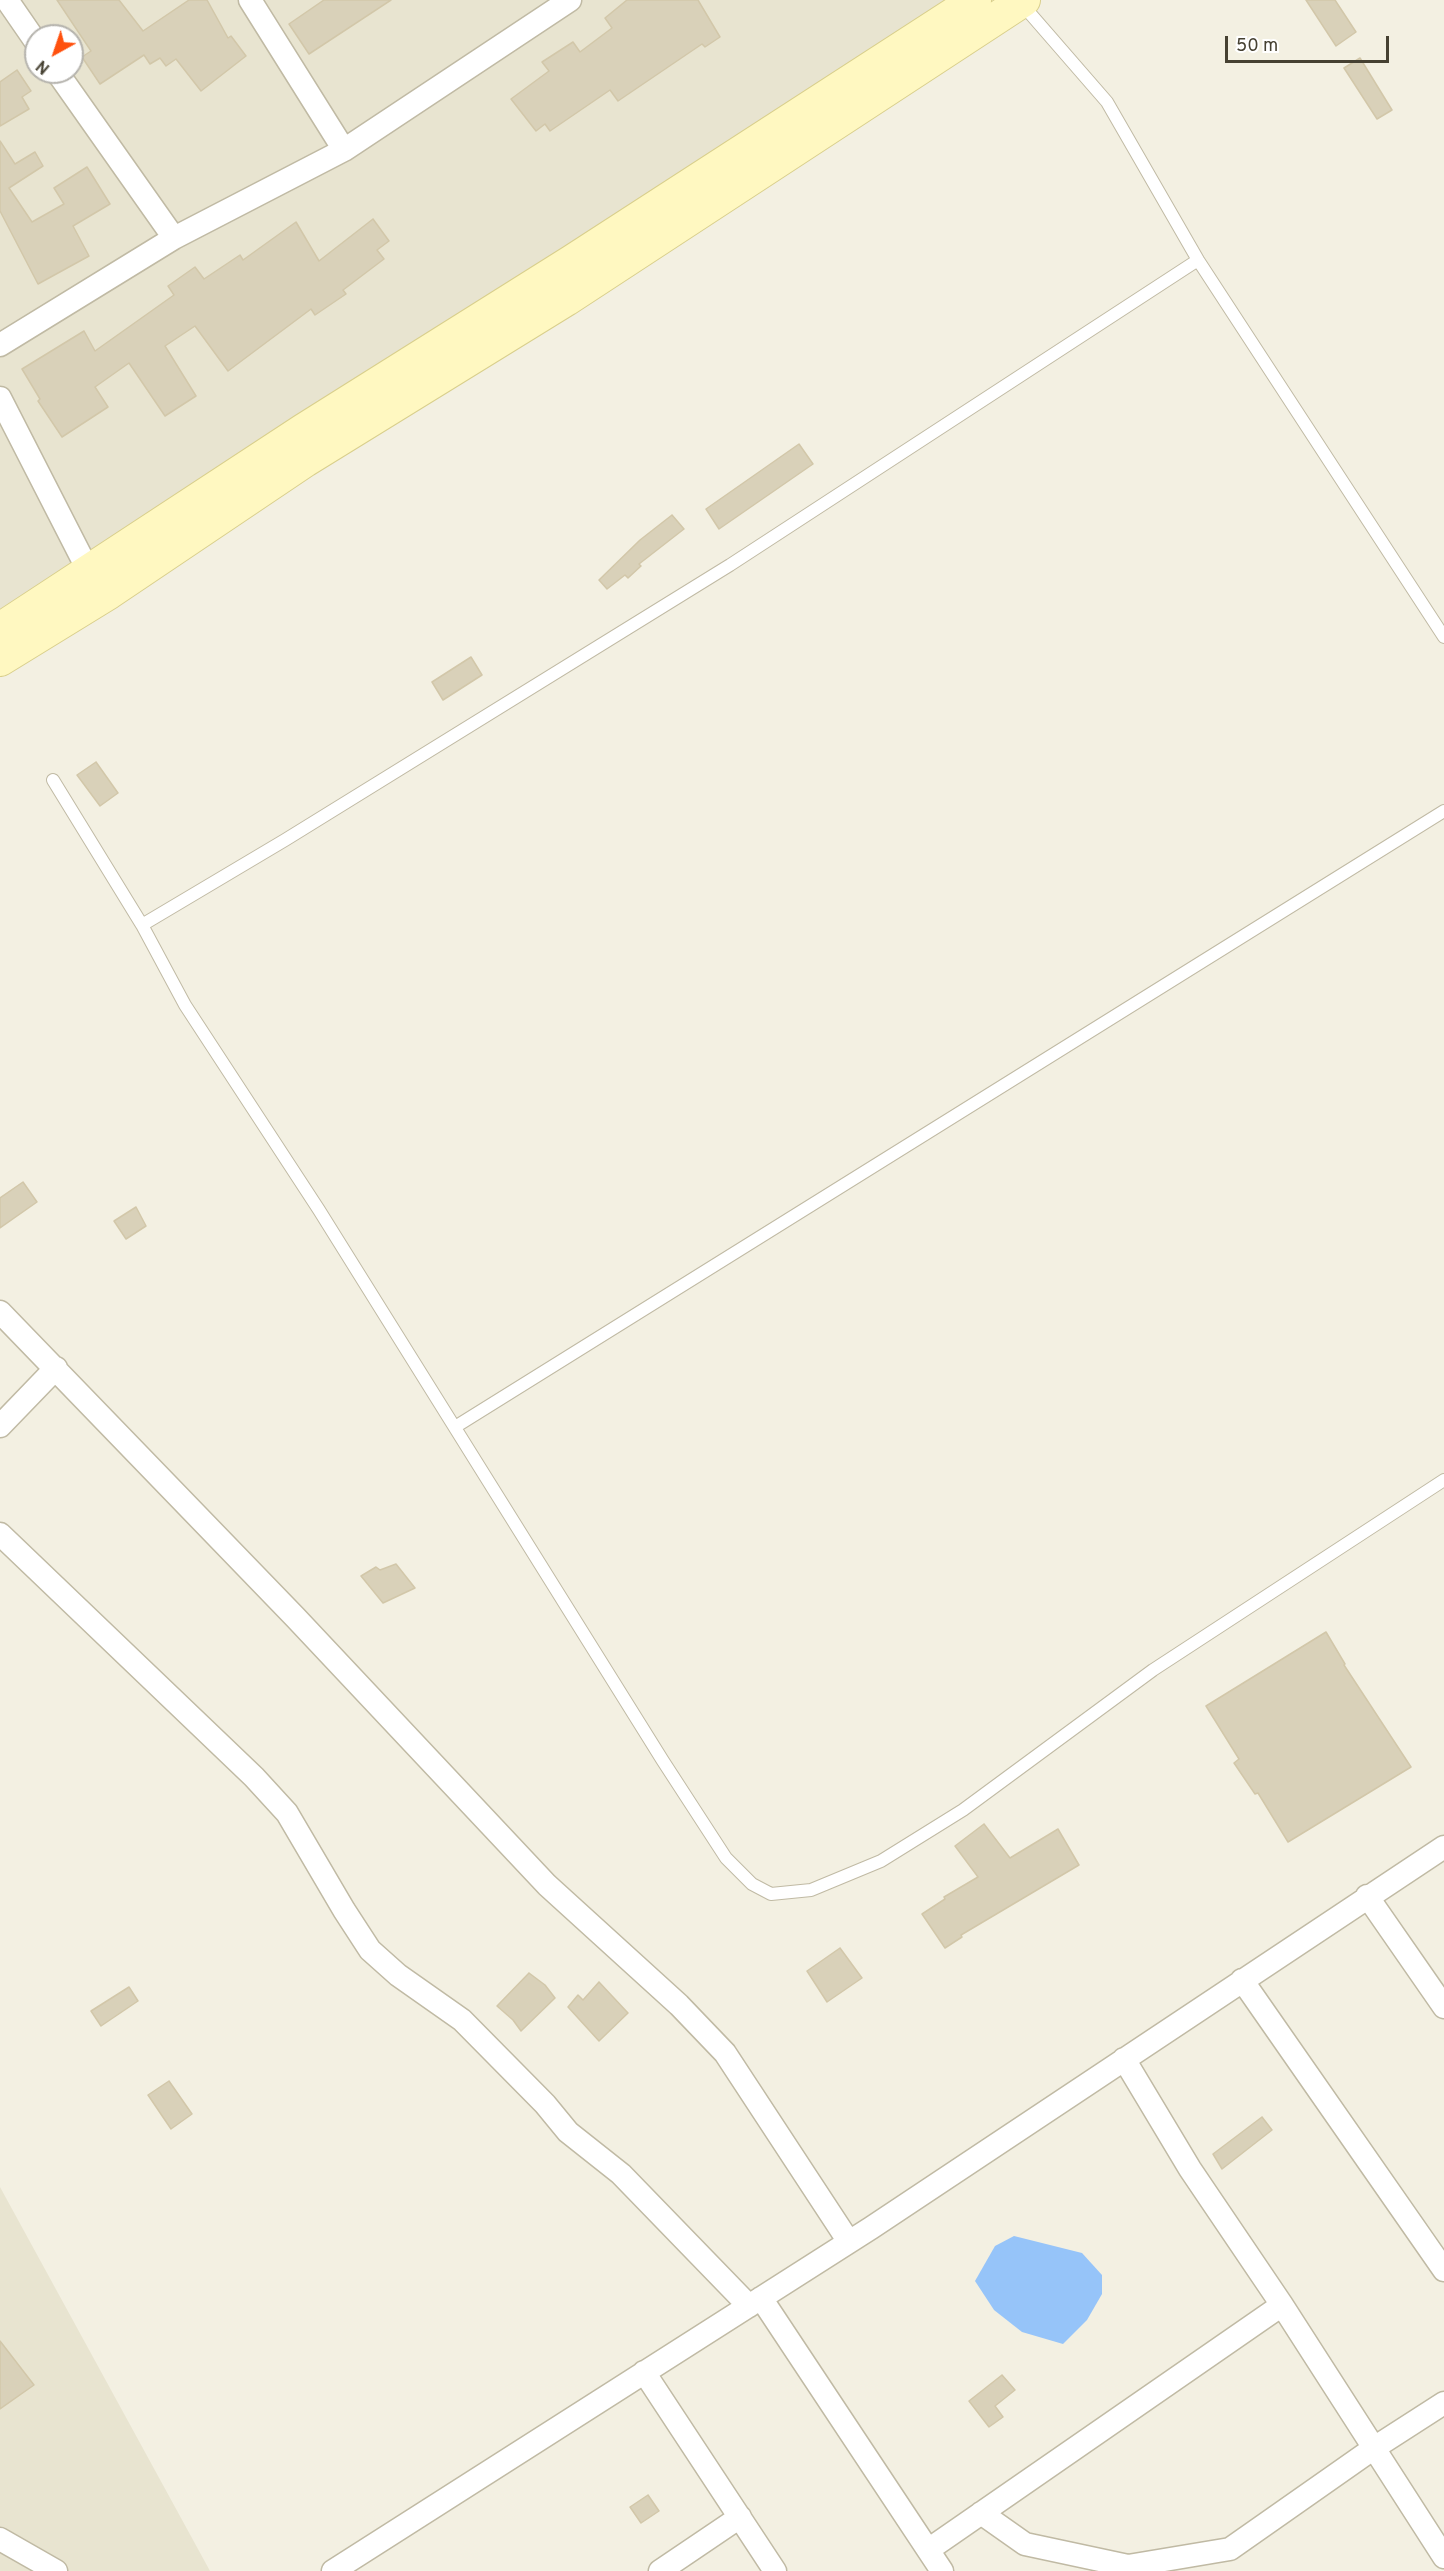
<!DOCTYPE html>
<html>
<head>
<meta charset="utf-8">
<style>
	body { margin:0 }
	#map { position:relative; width:1444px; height:2571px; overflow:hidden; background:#f3f0e2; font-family:Overpass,sans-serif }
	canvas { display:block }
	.north { position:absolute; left:24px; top:24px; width:60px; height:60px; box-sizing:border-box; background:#fff; border:2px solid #b5b3ad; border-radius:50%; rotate:220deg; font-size:16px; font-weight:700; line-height:24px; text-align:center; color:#464132 }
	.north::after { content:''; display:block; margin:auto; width:21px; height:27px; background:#ff510e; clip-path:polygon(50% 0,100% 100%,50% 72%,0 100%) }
	.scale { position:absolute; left:1225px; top:36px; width:164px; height:27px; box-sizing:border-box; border:3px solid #464132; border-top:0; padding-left:8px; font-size:18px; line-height:21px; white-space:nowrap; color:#464132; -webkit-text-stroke:4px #fff; paint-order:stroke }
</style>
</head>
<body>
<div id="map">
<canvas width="1444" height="2571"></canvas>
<div class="north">N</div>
<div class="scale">50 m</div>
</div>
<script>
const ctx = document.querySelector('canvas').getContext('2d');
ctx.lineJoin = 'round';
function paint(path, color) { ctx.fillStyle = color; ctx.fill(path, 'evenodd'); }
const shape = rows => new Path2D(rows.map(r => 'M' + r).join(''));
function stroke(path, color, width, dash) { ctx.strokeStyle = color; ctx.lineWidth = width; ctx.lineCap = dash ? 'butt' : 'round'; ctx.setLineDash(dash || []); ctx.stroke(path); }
paint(shape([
	[0,0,955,0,0,648],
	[36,36,72,36,72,72,36,72],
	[0,2187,210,2571,0,2571]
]), '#e8e4d0');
paint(shape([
	[1014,2236,1082,2253,1102,2275,1102,2294,1087,2320,1063,2344,1022,2332,994,2310,975,2281,995,2246]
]), '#96c4f9');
const building = shape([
	[57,0,119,0,143,31,189,0,207,0,228,38,231,36,246,56,201,91,176,59,166,66,160,58,150,64,144,55,100,84,82,57,91,51,57,0],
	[324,0,391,0,309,54,289,24,324,0],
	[627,0,698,0,720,37,705,47,702,44,618,101,610,90,550,131,545,124,536,131,511,99,549,71,542,62,573,42,580,52,612,28,605,18,627,0],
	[1306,0,1335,0,1356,32,1336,46,1306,0],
	[1360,58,1392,110,1377,119,1344,68,1360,58],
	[17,70,31,91,22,97,29,109,0,126,0,82,17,70],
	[0,141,15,164,35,152,43,166,9,188,32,222,64,204,54,188,87,167,110,204,73,226,89,256,38,284,0,211,0,141],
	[373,219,389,241,377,250,384,259,343,290,346,294,315,315,311,309,228,371,195,326,165,346,196,396,165,416,129,363,95,387,108,407,62,437,38,401,40,399,22,369,84,331,95,351,174,295,168,286,195,267,204,279,240,255,243,260,296,222,319,261,373,219],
	[799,444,813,464,719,529,706,509,799,444],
	[672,515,684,529,639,564,641,566,628,578,625,575,607,589,599,580,640,540,672,515],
	[471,657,482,675,443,700,432,682,471,657],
	[96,762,118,793,100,806,77,775,96,762],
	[23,1182,37,1202,0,1228,0,1198,23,1182],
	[136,1207,146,1226,126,1239,114,1221,136,1207],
	[396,1564,415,1588,383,1603,361,1576,376,1567,380,1570,396,1564],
	[1326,1632,1345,1664,1344,1665,1411,1767,1288,1842,1258,1793,1255,1794,1234,1763,1239,1759,1206,1706,1326,1632],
	[984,1824,1010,1858,1058,1829,1079,1865,961,1935,962,1937,945,1948,922,1914,945,1899,944,1897,978,1877,955,1846,984,1824],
	[840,1948,862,1978,827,2002,807,1971,840,1948],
	[529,1973,545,1985,555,1998,521,2031,513,2020,497,2006,529,1973],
	[599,1982,628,2013,599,2041,568,2007,578,1995,583,2000,599,1982],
	[129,1987,138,2001,101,2026,91,2011,129,1987],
	[169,2081,192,2114,171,2129,148,2095,169,2081],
	[1262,2117,1272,2130,1222,2169,1213,2154,1262,2117],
	[0,2341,34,2385,0,2409,0,2341],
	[1002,2375,1015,2390,995,2406,1003,2417,989,2427,969,2401,1002,2375],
	[648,2495,659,2511,641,2523,630,2507,648,2495]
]);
paint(building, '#d9d1b9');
stroke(building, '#d2c7a9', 1.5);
const lane = shape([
	[1021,3,1107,102,1198,260,1444,637],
	[53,780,142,925,185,1005,319,1210,663,1761,726,1858,752,1884,771,1894,811,1890,881,1861,963,1810,1153,1670,1444,1480],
	[142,925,285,840,730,565,1198,260],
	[455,1427,1444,811]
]);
const street = shape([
	[7,0,36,42],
	[250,0,344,150],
	[57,72,174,238],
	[0,345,174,238,344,150,570,0],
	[0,398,89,572],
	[0,1312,295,1617,547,1885,679,2005,725,2053,849,2242],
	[0,1426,56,1368],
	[0,1534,254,1777,287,1813,344,1910,370,1950,398,1975,462,2020,545,2104,568,2132,621,2174,749,2306],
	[1367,1896,1444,2007],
	[1242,1980,1444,2270],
	[1124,2059,1190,2169,1282,2305,1444,2557],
	[761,2298,942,2571],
	[644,2372,775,2571],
	[981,2513,1025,2544,1128,2566,1230,2549,1374,2448,1444,2403],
	[0,2539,56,2571],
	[928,2550,1282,2305],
	[333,2571,871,2228,1444,1847],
	[660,2571,740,2517]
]);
const secondary = shape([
	[0,629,303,430,572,261,975,0],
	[0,660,109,593,305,461,566,300,1024,0]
]);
stroke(lane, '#c0baa4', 14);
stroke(street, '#c0baa4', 25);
stroke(secondary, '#d9cf8c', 34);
stroke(lane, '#fff', 12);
stroke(street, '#fff', 22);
stroke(secondary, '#fff8c1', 32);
</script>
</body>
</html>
